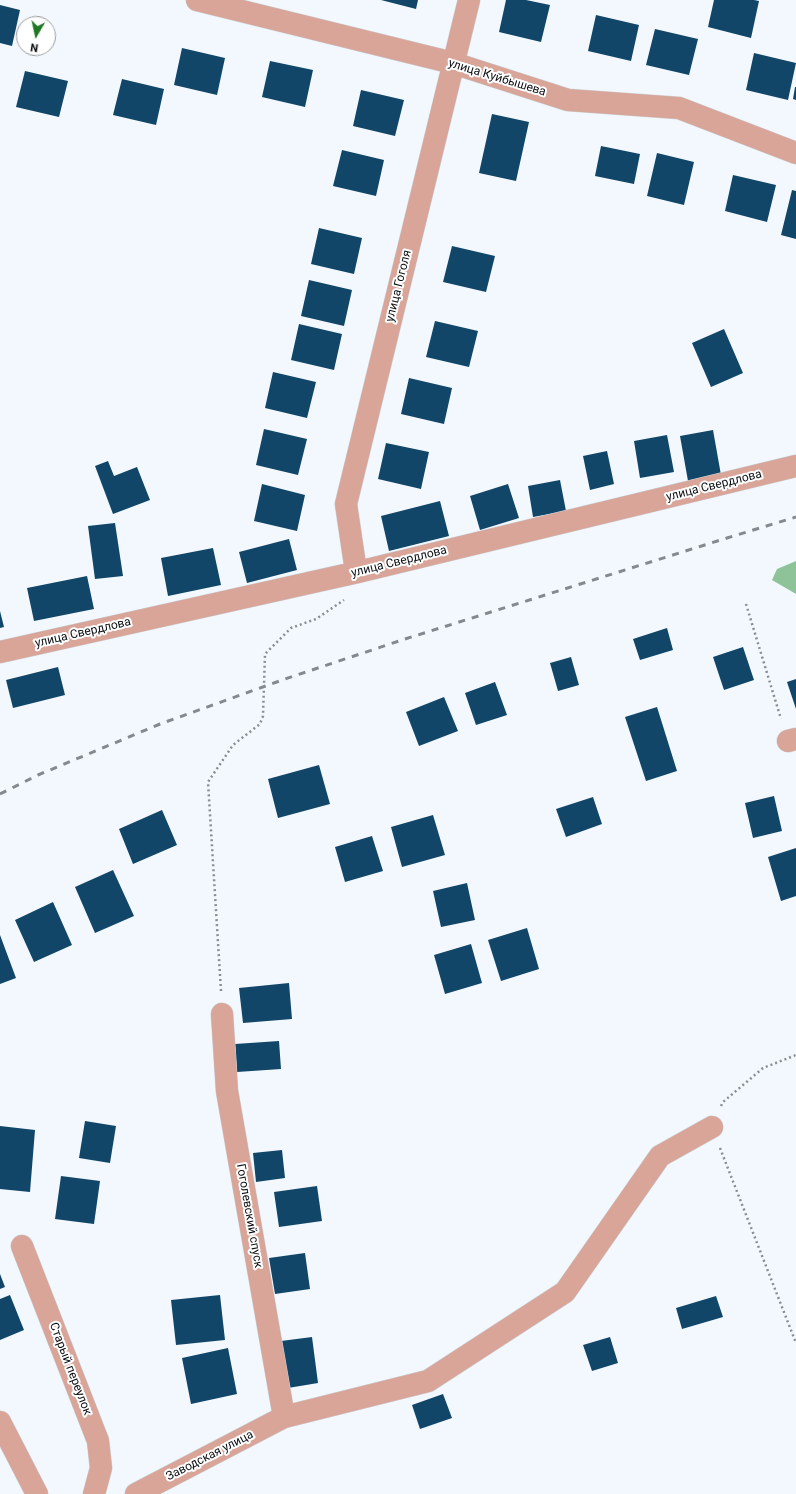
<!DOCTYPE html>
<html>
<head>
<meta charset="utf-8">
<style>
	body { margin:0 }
	#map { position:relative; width:796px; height:1494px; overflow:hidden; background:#f2f8fe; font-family:Roboto,sans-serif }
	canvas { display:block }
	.north { position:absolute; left:16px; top:16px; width:40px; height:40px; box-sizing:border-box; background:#fff; border:1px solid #9d9e9f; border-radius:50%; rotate:189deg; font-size:11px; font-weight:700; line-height:16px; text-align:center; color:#0a0d10 }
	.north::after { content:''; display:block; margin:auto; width:14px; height:18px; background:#1f7826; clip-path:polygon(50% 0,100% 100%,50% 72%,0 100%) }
</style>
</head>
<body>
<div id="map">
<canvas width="796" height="1494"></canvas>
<div class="north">N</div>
</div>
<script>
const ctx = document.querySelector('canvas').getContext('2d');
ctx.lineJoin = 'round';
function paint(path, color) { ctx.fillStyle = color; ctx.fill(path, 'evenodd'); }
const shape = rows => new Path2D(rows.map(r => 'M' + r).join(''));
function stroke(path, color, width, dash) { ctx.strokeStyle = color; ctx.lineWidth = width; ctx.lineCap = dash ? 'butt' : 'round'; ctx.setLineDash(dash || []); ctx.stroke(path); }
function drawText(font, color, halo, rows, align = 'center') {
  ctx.font = font + ' Roboto,sans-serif'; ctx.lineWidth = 4; ctx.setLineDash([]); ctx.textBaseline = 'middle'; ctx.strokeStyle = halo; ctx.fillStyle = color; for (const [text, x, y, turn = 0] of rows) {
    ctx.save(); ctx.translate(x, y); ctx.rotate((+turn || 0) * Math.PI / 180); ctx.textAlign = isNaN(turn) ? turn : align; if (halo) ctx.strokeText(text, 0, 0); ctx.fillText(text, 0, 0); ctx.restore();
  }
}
paint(shape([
	[796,561,796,594,772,580,777,569]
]), '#8ec399');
paint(shape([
	[381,0,418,0,416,9],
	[506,0,526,0,550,5,541,42,499,32],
	[714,0,754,0,759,1,751,38,708,27],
	[0,5,20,10,12,46,0,43],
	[596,15,639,25,631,61,588,51],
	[655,29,698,39,689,75,646,65],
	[182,48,225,58,217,95,174,85],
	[754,53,796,63,788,100,746,90],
	[270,61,313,70,305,107,262,97],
	[25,71,68,81,59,117,16,107],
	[122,79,164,89,156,125,113,115],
	[795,87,796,87,796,100,793,99],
	[361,90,404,100,395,136,353,126],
	[492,114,529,122,516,181,479,173],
	[601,146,640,154,634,184,595,176],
	[342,150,384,160,376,196,333,186],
	[657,153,694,162,684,205,647,196],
	[733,175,776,185,767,222,725,211],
	[792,190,796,191,796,239,781,235],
	[319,228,362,238,354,274,311,264],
	[452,246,495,256,486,292,443,282],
	[309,280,352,290,344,326,301,316],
	[435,321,478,331,469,367,426,357],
	[299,324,342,334,334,370,291,360],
	[724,329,743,373,711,387,692,343],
	[273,372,316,382,307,418,265,408],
	[409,378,452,388,444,424,401,414],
	[264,429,307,439,298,475,256,465],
	[713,430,721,475,688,481,680,436],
	[667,435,674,472,640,478,634,441],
	[386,443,429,452,421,489,378,479],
	[607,451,614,484,590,490,583,456],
	[108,461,114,476,137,467,150,500,113,514,95,466],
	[560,480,566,511,533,517,528,486],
	[262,484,305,495,297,531,254,521],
	[508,484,519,518,480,530,470,496],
	[440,501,449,536,389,551,381,516],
	[115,523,123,576,95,579,88,526],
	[289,539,297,570,247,583,239,552],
	[213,548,221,585,168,596,161,558],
	[87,576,94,609,34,621,27,588],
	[0,611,4,627,0,628],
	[667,628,673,650,640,660,633,639],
	[743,647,754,680,724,690,713,657],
	[571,657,579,685,558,691,550,663],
	[58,667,65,695,13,708,6,680],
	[796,679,796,709,787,682],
	[495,682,507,715,476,725,465,693],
	[444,697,458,731,419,746,406,712],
	[657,707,677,771,646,781,625,717],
	[319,765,330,804,278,818,268,779],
	[774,796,782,831,753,838,745,803],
	[593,797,602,824,566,837,556,809],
	[162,810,177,845,133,864,119,829],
	[433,815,445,855,402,867,391,827],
	[372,836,383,871,345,882,335,847],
	[796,848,796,896,781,901,768,857],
	[113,870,134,916,95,933,75,887],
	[467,883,475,920,441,927,433,891],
	[53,902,72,945,34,962,15,920],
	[527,928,539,969,501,981,488,940],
	[0,935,16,978,0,984],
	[471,944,482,983,445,994,434,955],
	[289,983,292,1019,243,1023,239,988],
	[279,1041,281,1069,237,1072,235,1044],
	[85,1121,116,1126,110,1163,79,1158],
	[0,1126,35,1130,30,1192,0,1189],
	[282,1150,285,1178,256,1182,253,1153],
	[61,1176,100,1181,94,1224,55,1219],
	[317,1186,322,1221,279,1227,274,1192],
	[305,1253,310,1289,275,1294,269,1258],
	[0,1274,5,1287,0,1289],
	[10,1295,24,1330,0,1340,0,1299],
	[220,1295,225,1340,176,1345,171,1300],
	[716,1296,723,1317,682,1329,676,1308],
	[312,1337,318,1383,288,1388,281,1341],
	[610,1337,618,1363,592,1371,583,1345],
	[228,1348,237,1394,191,1404,182,1358],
	[443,1394,452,1418,420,1429,412,1405]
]), '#114669');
const minor = shape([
	[197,0,453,63,568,100,679,108,796,153],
	[358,572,355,565,346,504,469,0],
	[0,652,358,572,796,466],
	[788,741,796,739],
	[222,1014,227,1091,284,1417],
	[22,1246,98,1441,101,1468,94,1494],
	[0,1422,37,1494],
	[136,1494,284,1417,428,1381,565,1292,660,1156,712,1127]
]);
stroke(minor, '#cdd2d8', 23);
stroke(shape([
	[746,604,781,719],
	[221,991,208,782,233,745,260,724,263,716,265,654,291,628,316,619,344,600],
	[721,1106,723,1102,763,1068,796,1055],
	[720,1148,796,1343]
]), '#8a8e93', 2.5, [2, 3]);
stroke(minor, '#d8a598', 22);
stroke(shape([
	[0,794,38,775,160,724,285,679,405,639,727,538,796,517]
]), '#85898e', 3, [7, 7]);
drawText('12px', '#0a0d10', '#fff', [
	["улица Куйбышева",497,78,17],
	["улица Гоголя",399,286,-76],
	["улица Свердлова",714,486,-14],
	["улица Свердлова",399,562,-14],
	["улица Свердлова",83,633,-13],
	["Гоголевский спуск",249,1216,80],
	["Старый переулок",70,1369,69],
	["Заводская улица",210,1456,-27]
]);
</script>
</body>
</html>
